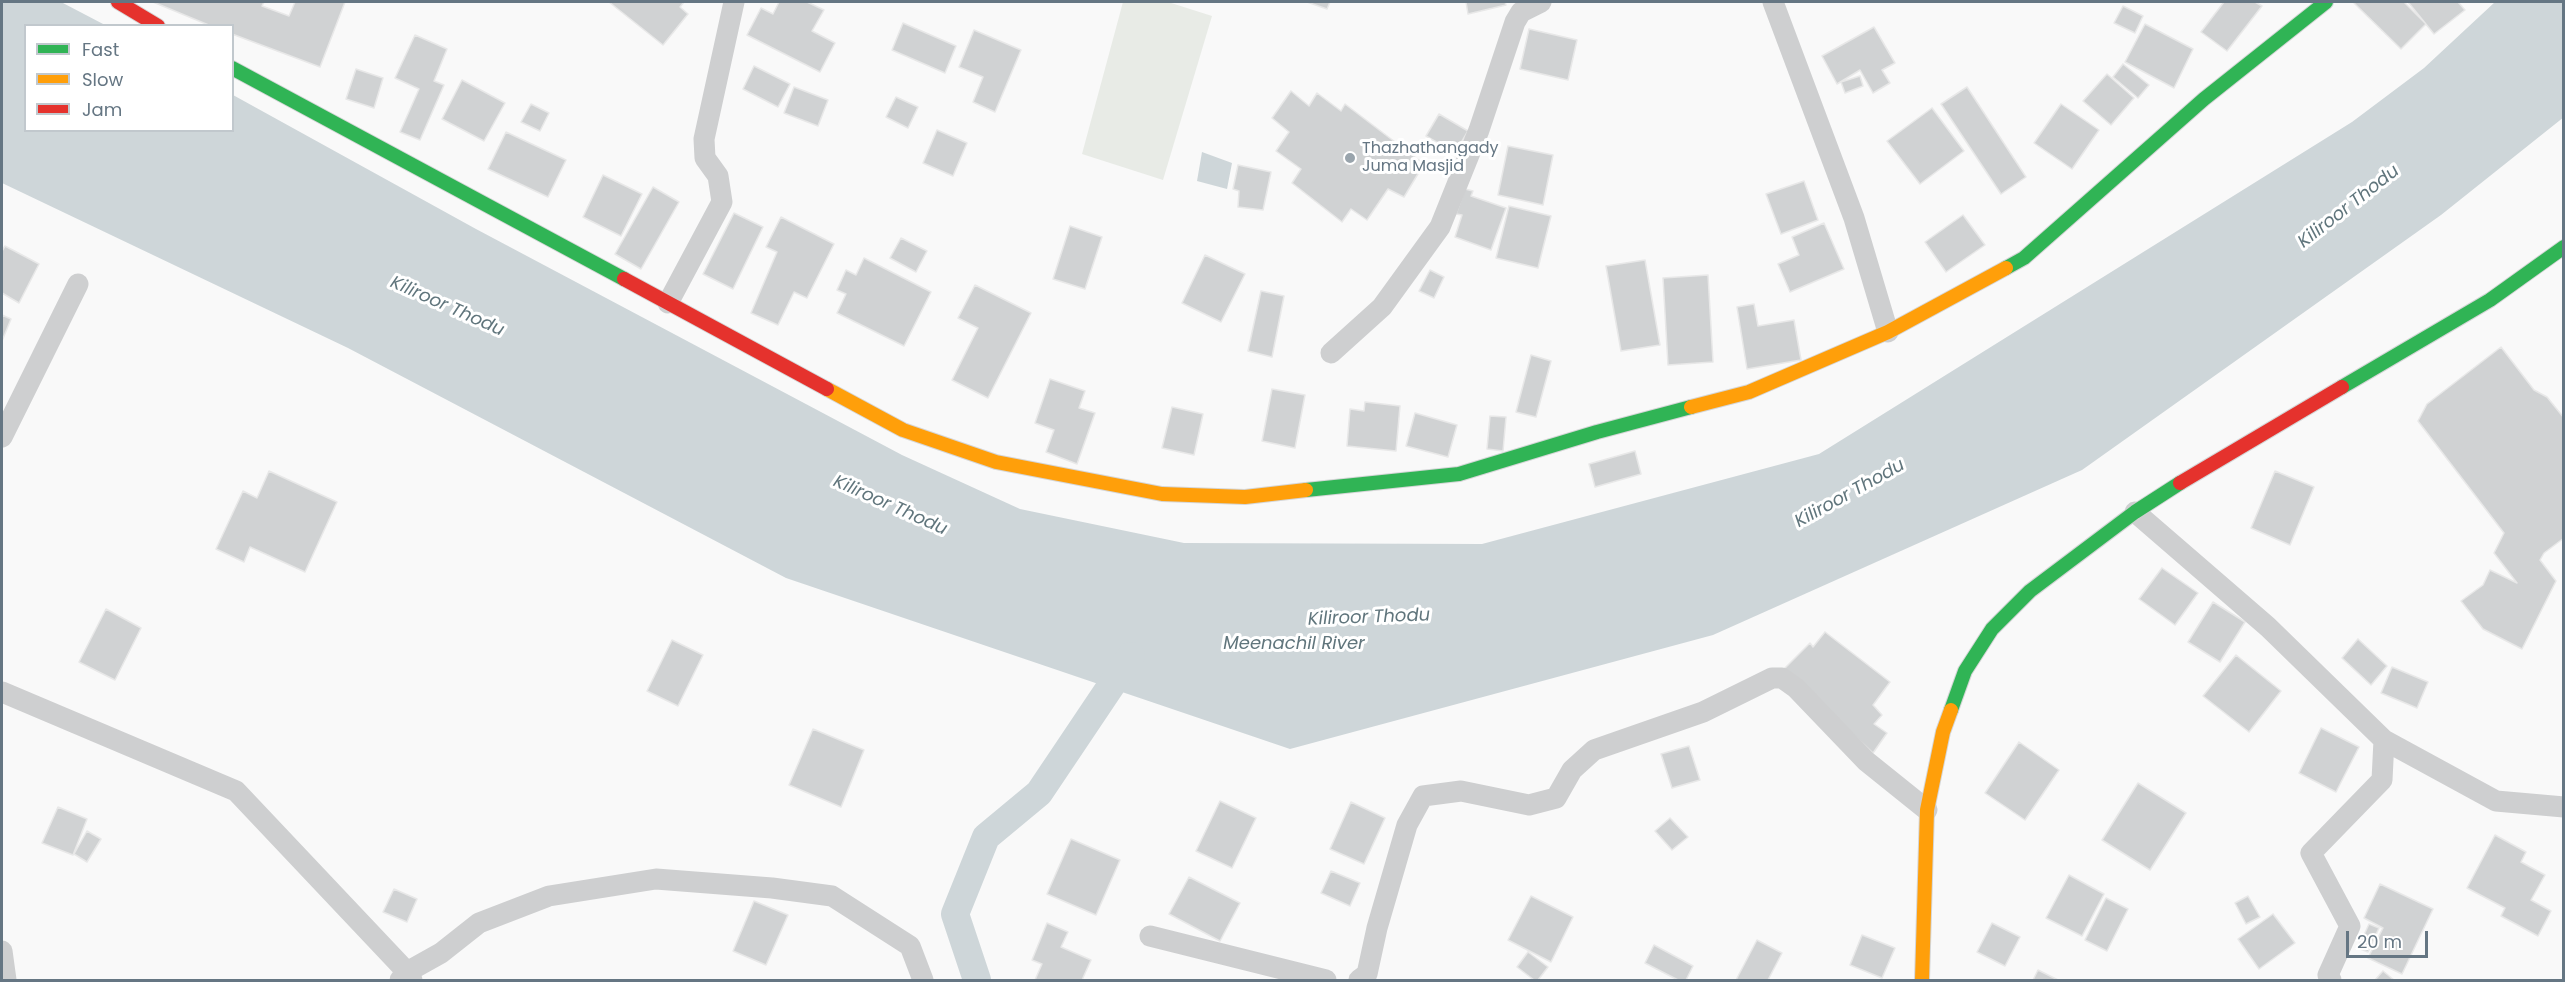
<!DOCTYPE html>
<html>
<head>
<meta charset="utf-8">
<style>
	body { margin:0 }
	#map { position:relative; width:2565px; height:982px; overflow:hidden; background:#f9f9f9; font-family:Poppins,sans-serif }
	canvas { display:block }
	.frame { position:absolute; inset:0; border:3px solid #657683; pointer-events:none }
	.legend { position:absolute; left:24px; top:24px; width:210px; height:108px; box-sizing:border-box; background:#fff; border:2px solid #c1c8cd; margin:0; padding:8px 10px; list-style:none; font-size:18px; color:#657683 }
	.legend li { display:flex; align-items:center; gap:12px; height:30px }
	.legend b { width:30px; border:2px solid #c1c8cd }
	.scale { position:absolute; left:2346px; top:931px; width:82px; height:27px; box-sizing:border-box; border:3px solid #657683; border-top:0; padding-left:8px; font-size:18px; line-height:21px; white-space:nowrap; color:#657683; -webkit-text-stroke:4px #fff; paint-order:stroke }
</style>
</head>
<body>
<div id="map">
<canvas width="2565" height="982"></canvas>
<div class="frame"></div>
<ul class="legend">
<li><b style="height:8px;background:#30b455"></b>Fast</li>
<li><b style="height:8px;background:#ff9f0a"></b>Slow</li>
<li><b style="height:8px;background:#e5322d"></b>Jam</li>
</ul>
<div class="scale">20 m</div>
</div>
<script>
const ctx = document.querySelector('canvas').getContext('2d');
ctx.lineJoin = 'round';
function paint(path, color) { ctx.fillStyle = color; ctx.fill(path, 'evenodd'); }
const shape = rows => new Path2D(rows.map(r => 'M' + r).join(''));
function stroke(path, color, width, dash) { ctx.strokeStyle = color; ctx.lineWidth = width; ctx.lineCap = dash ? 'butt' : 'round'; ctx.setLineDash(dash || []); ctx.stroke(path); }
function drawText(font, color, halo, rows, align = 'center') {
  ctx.font = font + ' Poppins,sans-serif'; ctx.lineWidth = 6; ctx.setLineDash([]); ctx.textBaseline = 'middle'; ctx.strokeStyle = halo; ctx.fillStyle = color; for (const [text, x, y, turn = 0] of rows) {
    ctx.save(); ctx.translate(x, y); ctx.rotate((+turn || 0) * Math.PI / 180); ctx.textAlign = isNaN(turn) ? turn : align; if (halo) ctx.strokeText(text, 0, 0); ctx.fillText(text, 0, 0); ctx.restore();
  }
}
paint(shape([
	[1123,2,1168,2,1212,16,1163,180,1082,154]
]), '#e8ebe6');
paint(shape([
	[2,2,61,2,105,25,26,26,26,130,232,130,233,95,476,229,902,455,1020,509,1184,543,1482,544,1819,454,2352,122,2424,68,2495,2,2563,2,2564,117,2441,215,2082,470,1713,635,1290,749,786,578,348,348,2,183],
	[1202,152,1232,163,1227,189,1197,181]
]), '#ced6d9');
stroke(shape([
	[977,980,955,914,986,837,1039,793,1131,656]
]), '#ced6d9', 28);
const building = shape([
	[153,2,264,2,262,6,289,16,295,2,345,2,320,67,232,34,232,26,211,26,153,2],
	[609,2,684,2,680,7,688,14,663,45,609,2],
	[779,2,807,2,824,10,812,31,835,43,820,72,747,35,761,8,773,14,779,2],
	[1307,2,1330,2,1327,9,1307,2],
	[1466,2,1505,2,1506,5,1468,14,1466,2],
	[2224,2,2255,2,2262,6,2227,51,2201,32,2224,2],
	[2356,2,2404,2,2426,24,2401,49,2354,3,2356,2],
	[2408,2,2458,2,2465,10,2434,34,2408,2],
	[2123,6,2143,16,2135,33,2114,23,2123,6],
	[903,23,956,46,945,73,892,50,903,23],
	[2145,24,2193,49,2174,88,2125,62,2145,24],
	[1874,27,1895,63,1882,70,1890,83,1873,93,1860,70,1837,84,1822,56,1874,27],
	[1529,29,1577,40,1568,80,1520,69,1529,29],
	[974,30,1021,50,995,112,973,102,983,77,959,67,974,30],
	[415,35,447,49,434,81,444,85,420,140,400,132,419,89,395,78,415,35],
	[2123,64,2149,85,2138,98,2113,77,2123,64],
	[754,66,790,84,778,107,743,89,754,66],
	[356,69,383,78,374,108,346,99,356,69],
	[2107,74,2134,98,2111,125,2083,101,2107,74],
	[1860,76,1863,86,1845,93,1841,82,1860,76],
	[462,80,505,103,484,141,442,119,462,80],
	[794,87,828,100,818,126,784,113,794,87],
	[1967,87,2026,177,2001,194,1941,104,1967,87],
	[1291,91,1309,106,1317,93,1341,111,1345,104,1424,164,1404,197,1388,189,1367,220,1351,209,1342,222,1292,183,1301,169,1276,151,1289,132,1272,118,1291,91],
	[896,97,918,107,908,128,886,117,896,97],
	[531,104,549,113,540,131,521,122,531,104],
	[2061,104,2099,130,2072,169,2034,143,2061,104],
	[1932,108,1964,151,1920,184,1887,141,1932,108],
	[1439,114,1468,131,1455,153,1426,136,1439,114],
	[937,130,967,143,953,176,923,163,937,130],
	[506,132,566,160,548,197,488,169,506,132],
	[1508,146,1553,155,1543,205,1498,195,1508,146],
	[1238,165,1271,172,1263,210,1238,207,1239,191,1233,189,1238,165],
	[603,175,642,194,621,236,583,217,603,175],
	[1804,181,1818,220,1781,234,1766,194,1804,181],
	[653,187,679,202,641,269,615,254,653,187],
	[1465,189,1473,191,1471,196,1506,208,1491,250,1455,237,1462,215,1456,214,1465,189],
	[1509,206,1551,216,1538,268,1496,258,1509,206],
	[734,213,763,227,733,289,703,274,734,213],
	[1963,215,1985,245,1946,272,1925,242,1963,215],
	[781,217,834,244,807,298,794,292,778,325,751,313,777,252,766,247,781,217],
	[1824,223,1844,269,1790,292,1778,264,1799,255,1792,237,1824,223],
	[1070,226,1102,237,1085,289,1053,279,1070,226],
	[901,238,927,251,916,272,890,258,901,238],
	[5,246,39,264,19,303,2,293,2,251,5,246],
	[1205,255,1245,274,1221,322,1182,303,1205,255],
	[864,258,931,292,904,346,837,313,846,294,837,290,846,270,856,275,864,258],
	[1645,260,1660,345,1621,351,1606,266,1645,260],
	[1430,270,1444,277,1434,298,1419,291,1430,270],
	[1708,275,1713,362,1668,365,1663,278,1708,275],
	[975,285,1031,313,988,398,952,380,978,328,958,318,975,285],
	[1261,291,1284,296,1272,357,1248,351,1261,291],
	[1754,304,1758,326,1794,320,1801,360,1747,369,1737,307,1754,304],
	[2,315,11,319,2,341,2,315],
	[2501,347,2534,390,2547,397,2564,418,2564,538,2544,553,2540,560,2556,581,2522,649,2483,629,2461,601,2483,585,2490,570,2517,583,2494,553,2504,533,2418,421,2427,404,2501,347],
	[1531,355,1551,361,1536,417,1516,412,1531,355],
	[1050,379,1085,391,1079,408,1095,413,1077,464,1046,452,1054,430,1035,423,1050,379],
	[1272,389,1305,395,1295,448,1262,441,1272,389],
	[1365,402,1400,406,1396,451,1347,446,1350,409,1364,411,1365,402],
	[1172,407,1203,414,1194,455,1162,448,1172,407],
	[1415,413,1457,425,1448,457,1406,446,1415,413],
	[1490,416,1506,417,1503,451,1487,449,1490,416],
	[1635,451,1641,474,1595,487,1589,464,1635,451],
	[269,471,337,502,305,572,250,547,244,562,216,549,243,491,257,498,269,471],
	[2275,471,2314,487,2290,545,2251,528,2275,471],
	[2162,568,2198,593,2175,625,2139,599,2162,568],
	[2213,602,2245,622,2220,662,2188,642,2213,602],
	[106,609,141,628,115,680,79,662,106,609],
	[1825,632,1890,682,1873,705,1882,715,1874,724,1887,733,1873,753,1784,669,1810,643,1813,647,1825,632],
	[2358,639,2387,666,2371,685,2342,658,2358,639],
	[672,640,703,655,678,706,647,691,672,640],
	[2236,655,2281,691,2249,732,2203,696,2236,655],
	[2392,667,2428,682,2417,708,2381,693,2392,667],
	[2321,728,2359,747,2336,792,2299,773,2321,728],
	[813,729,864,750,841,807,789,785,813,729],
	[2019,742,2059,770,2025,820,1985,793,2019,742],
	[1689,746,1700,780,1672,788,1661,754,1689,746],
	[2138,783,2186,813,2150,870,2102,840,2138,783],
	[1220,801,1256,818,1232,868,1196,851,1220,801],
	[1351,802,1385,818,1364,864,1330,849,1351,802],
	[58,807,87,819,73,855,42,843,58,807],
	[1670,818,1688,837,1672,850,1655,831,1670,818],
	[87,831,101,839,87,862,74,854,87,831],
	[2495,835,2526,852,2521,862,2545,875,2531,900,2551,911,2538,936,2501,916,2505,908,2467,888,2495,835],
	[1071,839,1120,860,1096,915,1047,894,1071,839],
	[1331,871,1360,883,1350,906,1321,893,1331,871],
	[2069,875,2104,894,2082,936,2046,918,2069,875],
	[1189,877,1240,903,1220,941,1169,914,1189,877],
	[2380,884,2433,909,2402,974,2368,958,2383,928,2364,918,2380,884],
	[394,889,417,899,407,922,383,912,394,889],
	[1531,896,1573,917,1551,962,1508,940,1531,896],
	[2248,896,2260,917,2246,924,2235,903,2248,896],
	[2106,898,2128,909,2107,951,2085,940,2106,898],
	[754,901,788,915,766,965,733,951,754,901],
	[2273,914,2295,943,2259,969,2238,939,2273,914],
	[1047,923,1068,932,1061,947,1091,960,1082,980,1035,980,1042,964,1032,960,1047,923],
	[1992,923,2020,937,2005,966,1977,952,1992,923],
	[2369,924,2379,928,2368,952,2358,948,2369,924],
	[1862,935,1895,948,1882,978,1850,965,1862,935],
	[1757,940,1782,953,1768,980,1736,980,1757,940],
	[1654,945,1693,966,1686,980,1678,980,1645,963,1654,945],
	[1528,952,1548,967,1538,980,1534,980,1517,967,1528,952],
	[2038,970,2058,980,2033,980,2038,970],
	[2383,971,2394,980,2375,980,2383,971]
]);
paint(building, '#d0d2d3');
stroke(building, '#e8e8e8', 1.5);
const fast = shape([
	[232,68,624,279],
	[2006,268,2024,258,2204,99,2326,2],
	[2342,387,2490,300,2564,247],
	[1306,490,1459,474,1597,432,1691,407],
	[1951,710,1965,671,1992,629,2030,591,2135,512,2180,483]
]);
const slow = shape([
	[827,389,903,430,996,462,1162,494,1245,497,1306,490],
	[1691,407,1749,392,1888,332,2006,268],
	[1922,980,1927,810,1943,732,1951,710]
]);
const jam = shape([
	[118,2,158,26],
	[624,279,827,389],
	[2180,483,2342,387]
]);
stroke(fast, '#d5d6d7', 16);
stroke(slow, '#d5d6d7', 16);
stroke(jam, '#d5d6d7', 16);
stroke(shape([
	[1773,2,1854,218,1888,332],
	[668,303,722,202,718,176,705,158,704,139,734,2],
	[1331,353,1382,307,1440,227,1479,130,1515,22,1521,12,1541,2],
	[2,437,78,284],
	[2135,512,2268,627,2384,740,2382,780,2311,853,2350,926,2328,975,2331,980],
	[2,692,236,791,407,972,412,980],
	[2384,740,2496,801,2564,807],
	[1150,936,1326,980],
	[2,951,6,980],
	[400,980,407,972,441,953,479,923,549,896,656,879,772,888,832,896,910,946,923,980],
	[1359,980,1367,974,1377,928,1407,825,1423,796,1461,791,1529,805,1556,798,1572,770,1594,750,1703,712,1772,678,1782,678,1796,688,1866,761,1927,810]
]), '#cecfd0', 21);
stroke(fast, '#30b455', 14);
stroke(slow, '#ff9f0a', 14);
stroke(jam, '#e5322d', 14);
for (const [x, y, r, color] of [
	[1350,158,6,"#99a4ac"]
]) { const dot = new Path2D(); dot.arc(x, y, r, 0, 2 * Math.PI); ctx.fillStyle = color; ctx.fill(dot); stroke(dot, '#fff', 2); }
drawText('16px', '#657683', '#fff', [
	["Thazhathangady",1362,149],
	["Juma Masjid",1362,167]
], 'left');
drawText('italic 18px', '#60757c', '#fff', [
	["Kiliroor Thodu",2349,207,-38],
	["Kiliroor Thodu",447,307,24],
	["Kiliroor Thodu",1850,494,-29],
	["Kiliroor Thodu",890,506,24],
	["Kiliroor Thodu",1369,618,-2],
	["Meenachil River",1294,644]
]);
</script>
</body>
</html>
